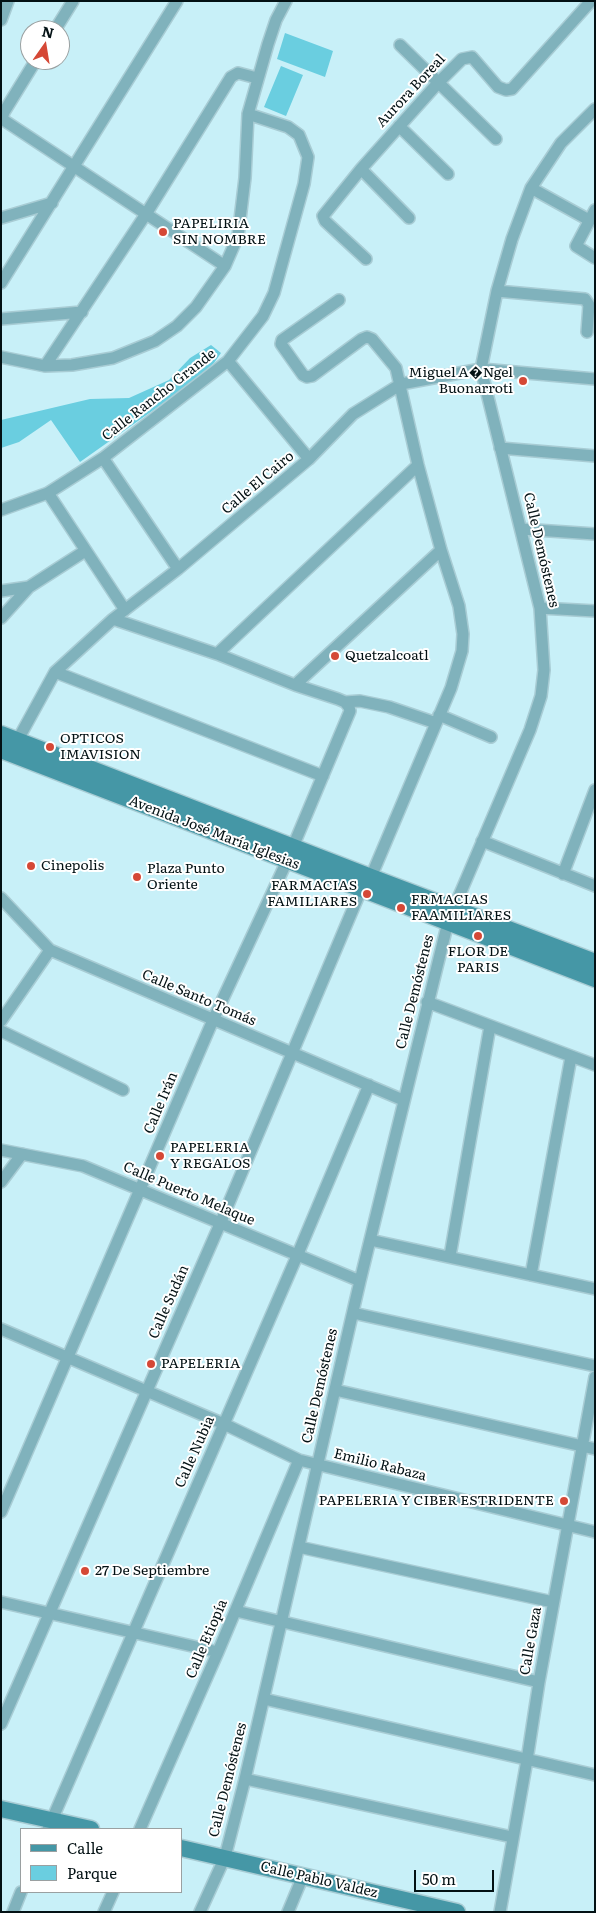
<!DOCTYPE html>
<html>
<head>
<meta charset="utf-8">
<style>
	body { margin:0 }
	#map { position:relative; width:596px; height:1913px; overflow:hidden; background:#c8f0f8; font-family:Literata,serif }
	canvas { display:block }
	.frame { position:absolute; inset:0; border:2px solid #031114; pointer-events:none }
	.legend { position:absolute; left:20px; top:1828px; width:162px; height:65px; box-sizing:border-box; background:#fff; border:1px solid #9aa0a1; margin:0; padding:6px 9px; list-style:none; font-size:15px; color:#031114 }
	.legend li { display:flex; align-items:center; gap:10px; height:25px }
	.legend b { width:25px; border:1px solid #9aa0a1 }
	.north { position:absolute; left:20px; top:20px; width:50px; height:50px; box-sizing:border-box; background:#fff; border:1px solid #9aa0a1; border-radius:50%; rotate:13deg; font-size:14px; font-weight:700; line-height:20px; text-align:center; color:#031114 }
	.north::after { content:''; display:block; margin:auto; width:18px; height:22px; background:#d54836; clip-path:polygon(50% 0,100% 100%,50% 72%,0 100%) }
	.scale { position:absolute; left:414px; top:1870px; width:80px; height:22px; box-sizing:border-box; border:2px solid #031114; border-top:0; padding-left:6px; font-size:15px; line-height:18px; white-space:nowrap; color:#031114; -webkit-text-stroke:4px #fff; paint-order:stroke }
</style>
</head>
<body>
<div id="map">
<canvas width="596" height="1913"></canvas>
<div class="frame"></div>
<ul class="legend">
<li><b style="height:6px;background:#4597a6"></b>Calle</li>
<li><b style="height:14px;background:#6acee0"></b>Parque</li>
</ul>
<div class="north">N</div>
<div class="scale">50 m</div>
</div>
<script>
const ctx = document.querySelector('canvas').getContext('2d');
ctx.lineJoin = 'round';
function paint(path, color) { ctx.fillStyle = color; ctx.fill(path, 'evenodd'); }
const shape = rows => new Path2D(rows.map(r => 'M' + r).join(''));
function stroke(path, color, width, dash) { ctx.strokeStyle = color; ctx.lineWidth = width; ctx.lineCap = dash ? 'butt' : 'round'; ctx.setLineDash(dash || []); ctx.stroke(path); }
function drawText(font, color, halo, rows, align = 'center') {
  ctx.font = font + ' Literata,serif'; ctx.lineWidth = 4; ctx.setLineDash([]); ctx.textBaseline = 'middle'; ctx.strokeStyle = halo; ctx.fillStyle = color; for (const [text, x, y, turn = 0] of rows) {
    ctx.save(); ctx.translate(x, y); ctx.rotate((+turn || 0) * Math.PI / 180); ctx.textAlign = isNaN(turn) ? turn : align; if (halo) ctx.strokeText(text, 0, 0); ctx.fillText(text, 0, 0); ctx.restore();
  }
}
paint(shape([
	[285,33,333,51,325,77,277,59],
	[281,66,303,75,286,116,264,107],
	[211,345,221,353,214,363,186,387,80,462,51,420,19,442,1,448,1,420,90,399,129,398,169,380,190,358]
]), '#6acee0');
const street = shape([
	[1,20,8,1],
	[55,30,73,1],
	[400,45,496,139],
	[36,60,4,112,2,119,225,266],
	[399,126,448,174],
	[361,169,409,218],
	[531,188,589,220],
	[595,210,576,246,595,258],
	[1,218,52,203],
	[366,259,325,221,323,216,361,169,438,83,462,59,472,57,498,87,506,90,512,89,591,1],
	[1,283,177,1],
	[497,291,585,299,589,305,587,332],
	[339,300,282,340,281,344,303,375,307,377,312,376,362,339,367,337,372,339,396,368,418,465,441,550,459,606,463,634,462,651,451,688,371,877],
	[1,319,82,312],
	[1,357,45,366,72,365,113,358,155,341,177,326,196,307,225,266,238,236,245,178,248,114,268,44,276,20,286,1],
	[228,361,309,459],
	[45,366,146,214,231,77,238,73,257,78],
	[500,448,595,456],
	[103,458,178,569],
	[48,493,125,610],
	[1,510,48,493,103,458,228,361,263,316,274,293,304,184,308,157,299,135,288,127,248,114],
	[521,529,595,534],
	[1,591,29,587],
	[540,608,595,611],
	[1,618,29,587,85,551],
	[217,654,418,465],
	[55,672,323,776],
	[295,685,441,550],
	[345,702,360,701,389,707,436,723],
	[439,715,491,737],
	[15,745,55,672,113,619,178,569,309,459,353,414,401,384,481,369,595,379],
	[482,841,595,886],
	[563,874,595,790],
	[1,898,50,950,403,1100],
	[427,1002,595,1065],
	[1,1021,50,950],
	[1,1031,123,1090],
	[1,1150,83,1166,360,1281],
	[1,1182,22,1154],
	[370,1240,595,1289],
	[450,1256,490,1026],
	[531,1275,571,1057],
	[353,1313,595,1366],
	[1,1329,224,1424,299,1460,595,1532],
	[335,1390,595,1449],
	[1,1512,213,1020,287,861,350,711,349,707,345,702,338,699,295,685,217,654,113,619],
	[299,1547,553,1602],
	[1,1602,218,1652],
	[236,1611,539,1682],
	[264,1699,595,1775],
	[1,1724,220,1224,361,890],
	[245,1779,512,1837],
	[48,1829,297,1256,369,1085],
	[140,1829,218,1652,299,1460],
	[13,1912,21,1892],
	[104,1912,113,1892],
	[200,1912,225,1857,245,1779,360,1281,448,922,530,730,541,696,544,670,540,608,481,369,497,291,512,239,531,188,561,143,595,109],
	[288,1912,303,1876],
	[500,1912,527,1760,539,1682,595,1377]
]);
const secondary = shape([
	[1,734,371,877,595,962],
	[1,750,595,979],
	[1,1809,91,1829],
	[181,1848,457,1912]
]);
stroke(street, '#a8ccd4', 14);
stroke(secondary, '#a8ccd4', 19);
stroke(street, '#80b2bc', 11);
stroke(secondary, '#4597a6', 16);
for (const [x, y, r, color] of [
	[163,232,5,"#d54836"],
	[523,381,5,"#d54836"],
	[335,656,5,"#d54836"],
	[50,747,5,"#d54836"],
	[31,866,5,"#d54836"],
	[137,877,5,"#d54836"],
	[367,894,5,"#d54836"],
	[401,908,5,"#d54836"],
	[478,936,5,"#d54836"],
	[160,1156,5,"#d54836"],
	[151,1364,5,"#d54836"],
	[564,1501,5,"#d54836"],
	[85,1571,5,"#d54836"]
]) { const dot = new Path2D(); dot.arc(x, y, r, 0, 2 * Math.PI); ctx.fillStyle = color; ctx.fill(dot); stroke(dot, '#fff', 2); }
drawText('14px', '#031114', '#fff', [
	["Aurora Boreal",411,91,-47],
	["Calle Rancho Grande",159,395,-38],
	["Calle El Cairo",258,483,-40],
	["Calle Demóstenes",541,550,77],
	["Avenida José María Iglesias",214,833,21],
	["Calle Demóstenes",415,992,-76],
	["Calle Santo Tomás",199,998,23],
	["Calle Irán",161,1103,-67],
	["Calle Puerto Melaque",189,1194,23],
	["Calle Sudán",169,1302,-66],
	["Calle Demóstenes",320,1386,-77],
	["Calle Nubia",195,1452,-66],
	["Emilio Rabaza",380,1465,14],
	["Calle Etiopía",207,1639,-67],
	["Calle Gaza",531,1641,-80],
	["Calle Demóstenes",228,1780,-76],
	["Calle Pablo Valdez",319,1880,13]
]);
drawText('14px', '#031114', '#fff', [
	["PAPELIRIA",173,224],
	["SIN NOMBRE",173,240],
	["Miguel A�Ngel",513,373,"right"],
	["Buonarroti",513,389,"right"],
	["Quetzalcoatl",345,656],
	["OPTICOS",60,739],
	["IMAVISION",60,755],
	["Cinepolis",41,866],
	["Plaza Punto",147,869],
	["Oriente",147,885],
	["FARMACIAS",357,886,"right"],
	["FAMILIARES",357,902,"right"],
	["FRMACIAS",411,900],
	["FAAMILIARES",411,916],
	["FLOR DE",478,952,"center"],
	["PARIS",478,968,"center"],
	["PAPELERIA",170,1148],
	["Y REGALOS",170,1164],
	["PAPELERIA",161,1364],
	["PAPELERIA Y CIBER ESTRIDENTE",554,1501,"right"],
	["27 De Septiembre",95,1571]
], 'left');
</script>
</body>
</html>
